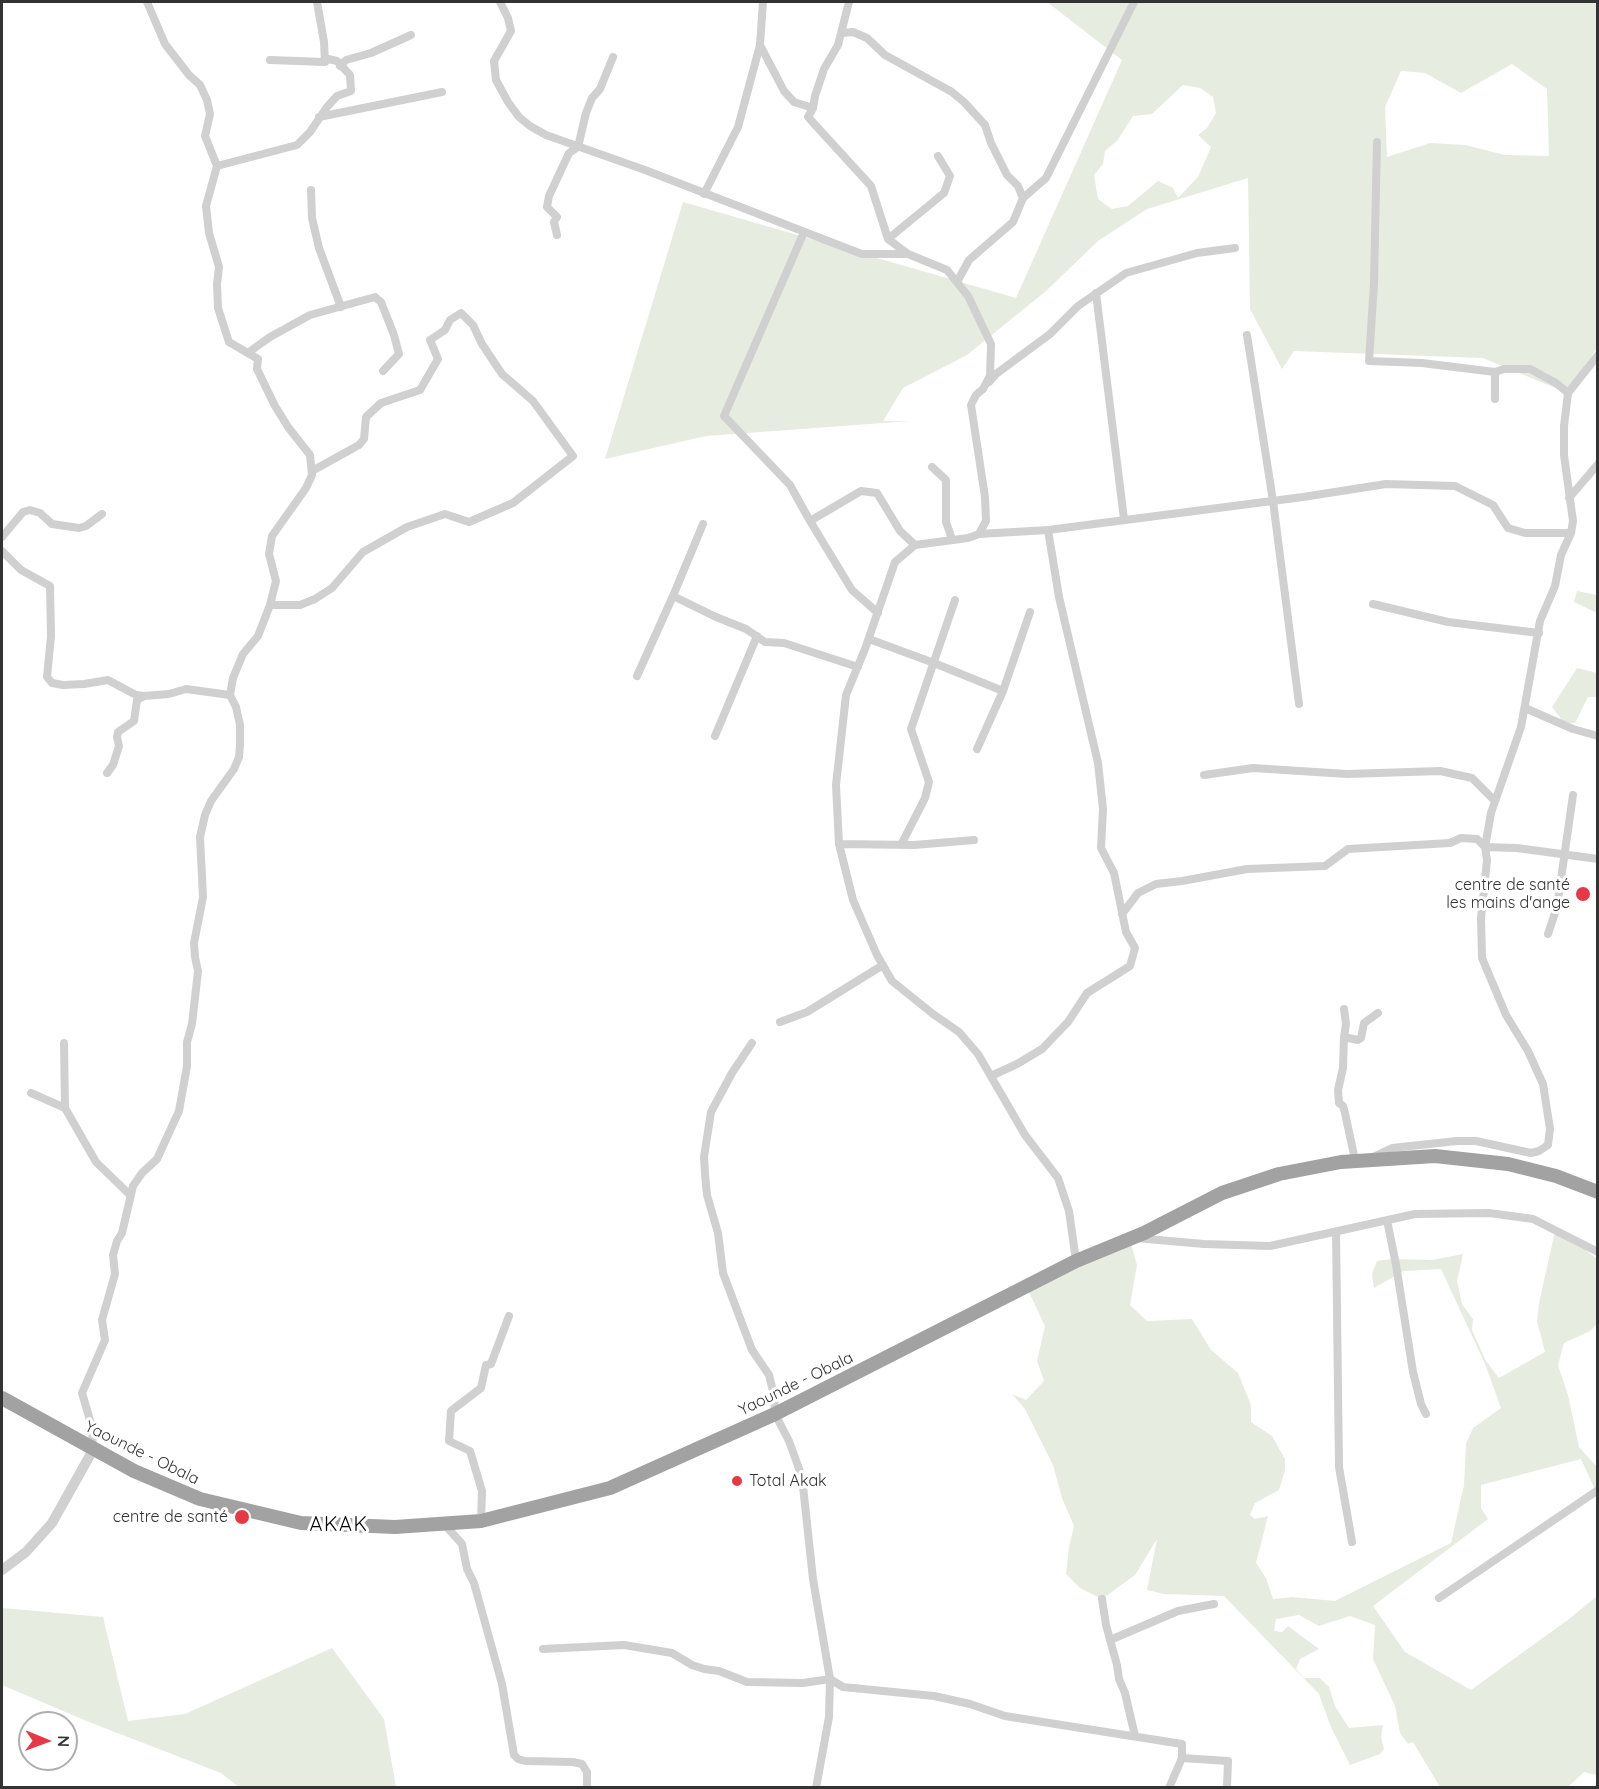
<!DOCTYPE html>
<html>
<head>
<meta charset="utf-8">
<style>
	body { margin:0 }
	#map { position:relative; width:1599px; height:1789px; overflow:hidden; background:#fff; font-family:Quicksand,sans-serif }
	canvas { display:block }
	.frame { position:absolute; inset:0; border:3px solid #333; pointer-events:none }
	.north { position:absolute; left:18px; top:1711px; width:60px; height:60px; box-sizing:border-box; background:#fff; border:2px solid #adadad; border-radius:50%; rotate:91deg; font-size:16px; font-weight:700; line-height:24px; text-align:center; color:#333 }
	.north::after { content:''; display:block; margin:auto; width:21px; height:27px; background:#e63946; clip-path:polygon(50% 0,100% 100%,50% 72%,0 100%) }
</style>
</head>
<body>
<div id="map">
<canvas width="1599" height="1789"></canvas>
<div class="frame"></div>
<div class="north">N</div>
</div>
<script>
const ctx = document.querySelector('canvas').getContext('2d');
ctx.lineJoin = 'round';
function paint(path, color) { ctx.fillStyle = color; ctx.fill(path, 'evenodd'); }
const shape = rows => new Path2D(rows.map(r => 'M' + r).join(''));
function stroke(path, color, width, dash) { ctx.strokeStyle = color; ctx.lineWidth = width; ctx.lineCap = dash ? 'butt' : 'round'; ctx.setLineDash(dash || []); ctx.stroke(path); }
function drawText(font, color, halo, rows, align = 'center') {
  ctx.font = font + ' Quicksand,sans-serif'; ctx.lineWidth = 6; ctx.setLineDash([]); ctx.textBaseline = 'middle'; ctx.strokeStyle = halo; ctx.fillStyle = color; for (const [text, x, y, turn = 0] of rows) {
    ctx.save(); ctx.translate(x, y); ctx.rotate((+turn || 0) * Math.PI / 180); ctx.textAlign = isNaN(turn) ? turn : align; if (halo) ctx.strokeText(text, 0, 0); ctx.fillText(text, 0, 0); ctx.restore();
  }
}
paint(shape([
	[1047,2,1593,2,1597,4,1597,348,1578,376,1570,394,1483,358,1294,351,1282,369,1250,309,1248,178,1147,209,1098,241,1046,291,967,355,903,388,883,421,910,421,706,436,605,459,683,202,1016,298,1122,60],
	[1512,64,1547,89,1549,156,1505,155,1465,145,1430,143,1387,157,1385,107,1401,71,1425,73,1461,93],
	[1183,85,1200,88,1213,97,1216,113,1207,128,1198,135,1211,147,1198,177,1178,198,1173,188,1158,181,1128,206,1112,209,1098,199,1094,175,1103,164,1105,151,1117,141,1133,116,1152,114],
	[1577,591,1597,595,1597,613,1574,602],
	[1577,668,1597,673,1597,697,1588,697,1575,723,1564,723,1552,707],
	[1556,1227,1597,1259,1597,1324,1590,1331,1564,1343,1558,1365,1568,1395,1579,1447,1597,1467,1597,1494,1581,1459,1481,1485,1481,1508,1488,1519,1373,1606,1405,1652,1471,1690,1569,1619,1597,1596,1598,1732,1596,1736,1597,1787,1592,1787,1595,1786,1597,1775,1584,1772,1568,1787,1440,1787,1413,1742,1408,1744,1400,1733,1395,1706,1373,1659,1375,1625,1350,1616,1319,1626,1299,1615,1276,1619,1274,1631,1282,1632,1288,1626,1319,1649,1300,1659,1296,1669,1304,1678,1320,1678,1329,1687,1335,1706,1349,1728,1383,1725,1381,1737,1384,1749,1380,1754,1350,1765,1331,1727,1319,1694,1224,1596,1164,1594,1147,1590,1157,1539,1135,1575,1102,1599,1080,1588,1066,1574,1069,1548,1074,1526,1062,1498,1053,1465,1025,1409,1012,1394,1026,1400,1044,1381,1037,1361,1045,1326,1026,1286,1129,1237,1137,1265,1130,1305,1147,1321,1192,1319,1211,1350,1238,1373,1251,1405,1251,1422,1272,1436,1285,1459,1285,1470,1279,1490,1255,1503,1250,1515,1255,1519,1268,1516,1256,1563,1266,1578,1273,1599,1292,1597,1335,1601,1451,1543,1464,1485,1466,1444,1473,1428,1501,1408,1485,1364,1441,1269,1404,1271,1374,1288,1372,1274,1377,1261,1391,1259,1432,1260,1463,1254,1457,1281,1462,1304,1473,1319,1472,1330,1486,1361,1499,1378,1545,1352,1537,1321,1539,1303],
	[2,1608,103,1617,128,1721,185,1714,332,1648,384,1719,396,1787,239,1787,221,1773,89,1722,2,1685]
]), '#e6ecdf');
stroke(shape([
	[317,2,324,42,325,62],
	[500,2,508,18,511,31,494,61,496,80,508,102,519,117,530,126,546,135,645,170,841,246,862,254,907,254],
	[763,2,760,45,784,91,794,102,813,108,808,117,871,186,888,239,908,254,947,270,968,296,991,344,990,376,983,389,976,395,971,405,985,497,986,521,979,534,968,538,915,545,895,562,865,649,846,695,836,785,839,844,853,900,877,955,892,981,933,1014,959,1032,978,1054,1025,1135,1058,1178,1069,1211,1076,1261],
	[842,33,853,32,867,38,885,55,952,92,964,102,985,125,991,143,1007,175,1018,186,1023,198],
	[340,66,346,60,371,53,411,35],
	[813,108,815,96,824,69,838,45,849,2],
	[319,117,442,92],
	[1377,142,1374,283,1369,361,1422,363,1495,372],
	[217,166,297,145,310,132,327,107,337,96,351,91,350,75,337,61,328,59,325,62,270,60],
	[311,190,312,218,319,248,341,307],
	[704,194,738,127,760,45],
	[804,232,724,416,790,485,810,521,852,590,878,613],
	[557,235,554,222,557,217,547,207,549,196,569,153,578,147,586,113,592,98,600,89,613,57],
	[888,239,944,193,950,176,938,156],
	[957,282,969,260,1013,222,1023,198,1046,178,1134,2],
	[1096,293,1124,519],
	[1247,335,1273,501,1299,704],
	[249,352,270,337,310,315,375,297,381,302,394,335,399,354,383,371],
	[989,382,996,374,1050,334,1078,306,1126,273,1197,253,1235,248],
	[1495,399,1495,372,1504,369,1530,369,1556,383,1568,393],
	[932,467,946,480,946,522,952,539],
	[1569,498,1598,464],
	[810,521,861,491,877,493,900,531,915,545],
	[979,534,1048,530,1303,497,1386,484,1455,486,1493,505,1508,528,1525,533,1571,533],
	[2,537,23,512,30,510,40,513,52,524,79,528,86,526,102,514],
	[2,551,21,570,50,586,51,636,47,677,52,683,63,685,84,684,108,680,136,695,144,696,169,694,186,689,230,695],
	[673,596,716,617,746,629,765,642,784,643,858,667],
	[1373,604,1448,622,1539,633],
	[270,605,300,605,315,599,332,588,363,552,407,527,445,514,469,522,513,503,573,456,533,401,502,374,482,344,473,325,461,313,450,320,445,330,430,340,438,359,420,390,381,403,366,417,364,439,359,445,312,471],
	[869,639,934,663,1003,691],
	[637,676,673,596,703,524],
	[1525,708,1573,729,1598,736],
	[715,736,757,636],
	[977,749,1003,691,1030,612],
	[107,773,113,765,119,746,117,737,118,732,134,721,137,700,144,696],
	[1204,775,1253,768,1347,774,1440,771,1472,778,1495,801],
	[839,844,914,845,974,840],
	[901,845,925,798,929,782,911,729,955,600],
	[1122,914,1138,893,1156,884,1182,881,1247,869,1325,866,1348,849,1450,843,1461,838,1477,839,1485,847,1517,848,1598,859],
	[1548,934,1557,907,1573,795],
	[780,1022,807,1012,883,965],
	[1344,1037,1346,1024,1344,1009],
	[64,1043,65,1108],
	[752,1043,732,1073,711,1112,704,1157,705,1174,707,1195,718,1233,723,1273,752,1350,769,1375,774,1395,775,1414,789,1441,802,1477,813,1579,830,1679,829,1717,816,1788],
	[991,1076,1017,1064,1042,1049,1068,1022,1087,993,1130,966,1135,948,1126,932,1114,873,1101,848,1103,809,1098,763,1059,597,1048,530],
	[31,1093,65,1108,96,1162,130,1195],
	[1373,1157,1392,1148,1457,1141,1476,1141,1531,1153,1539,1151,1548,1145,1550,1129,1543,1084,1528,1051,1506,1015,1482,958,1481,918,1487,860,1485,847,1491,813,1521,727,1540,621,1555,586,1561,555,1571,533,1573,521,1564,455,1564,426,1568,393,1598,355],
	[1355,1160,1345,1113,1343,1106,1339,1103,1338,1090,1343,1068,1344,1037,1358,1040,1361,1038,1364,1023,1378,1013],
	[1387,1220,1396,1265,1413,1372,1421,1404,1426,1414],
	[1336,1232,1339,1467,1352,1542],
	[1136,1238,1204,1244,1270,1246,1415,1214,1489,1213,1533,1219,1598,1252],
	[93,1450,92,1427,82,1393,105,1340,102,1320,115,1274,113,1255,117,1241,122,1233,133,1186,142,1173,157,1159,179,1111,187,1066,187,1042,192,1024,198,971,195,957,194,943,203,897,200,837,205,815,211,801,234,769,239,757,240,745,240,725,236,707,230,695,233,678,243,654,258,636,270,605,276,581,269,554,272,536,306,488,312,475,310,455,288,427,275,406,257,369,258,359,229,342,226,333,218,308,217,284,219,267,209,233,206,206,217,166,205,136,210,114,207,100,200,85,189,75,165,44,147,2],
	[481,1521,482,1491,470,1451,449,1441,451,1411,481,1388,486,1365,491,1364,509,1316],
	[445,1525,462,1544,467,1569,474,1583,502,1684,514,1755,518,1759,525,1761,573,1762,582,1764,587,1772,587,1788],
	[1439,1598,1598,1490],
	[1102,1599,1106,1625,1117,1665,1119,1679,1125,1693,1135,1736],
	[1110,1640,1178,1611,1214,1604],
	[543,1649,624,1645,672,1653,692,1665,704,1669,719,1671,747,1682,803,1683,830,1679,843,1687,934,1696,970,1704,1005,1716,1182,1744,1182,1758,1228,1761,1227,1788],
	[1169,1788,1182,1758]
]), '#d0d0d0', 8);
stroke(shape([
	[2,1570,26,1552,52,1523,93,1450]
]), '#d0d0d0', 10);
stroke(shape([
	[2,1398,134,1471,200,1499,301,1523,395,1527,481,1521,610,1488,775,1414,1076,1261,1144,1233,1222,1193,1279,1174,1341,1162,1435,1156,1508,1164,1556,1176,1598,1192]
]), '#a2a2a2', 14);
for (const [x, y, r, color] of [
	[1583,894,8,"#e63946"],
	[737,1481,6,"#e63946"],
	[242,1517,8,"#e63946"]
]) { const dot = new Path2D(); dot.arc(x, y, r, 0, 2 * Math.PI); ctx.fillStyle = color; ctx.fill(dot); stroke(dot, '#fff', 2); }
drawText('16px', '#333', '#fff', [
	["centre de santé",1570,885],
	["les mains d'ange",1570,903],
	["Total Akak",749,1481,"left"],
	["centre de santé",228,1517]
], 'right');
drawText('16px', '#333', '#fff', [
	["Yaounde - Obala",796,1384,-26],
	["Yaounde - Obala",142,1453,26]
]);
ctx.letterSpacing = '1.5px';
drawText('20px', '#000', '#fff', [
	["AKAK",339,1525]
]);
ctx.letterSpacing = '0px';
</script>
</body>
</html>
